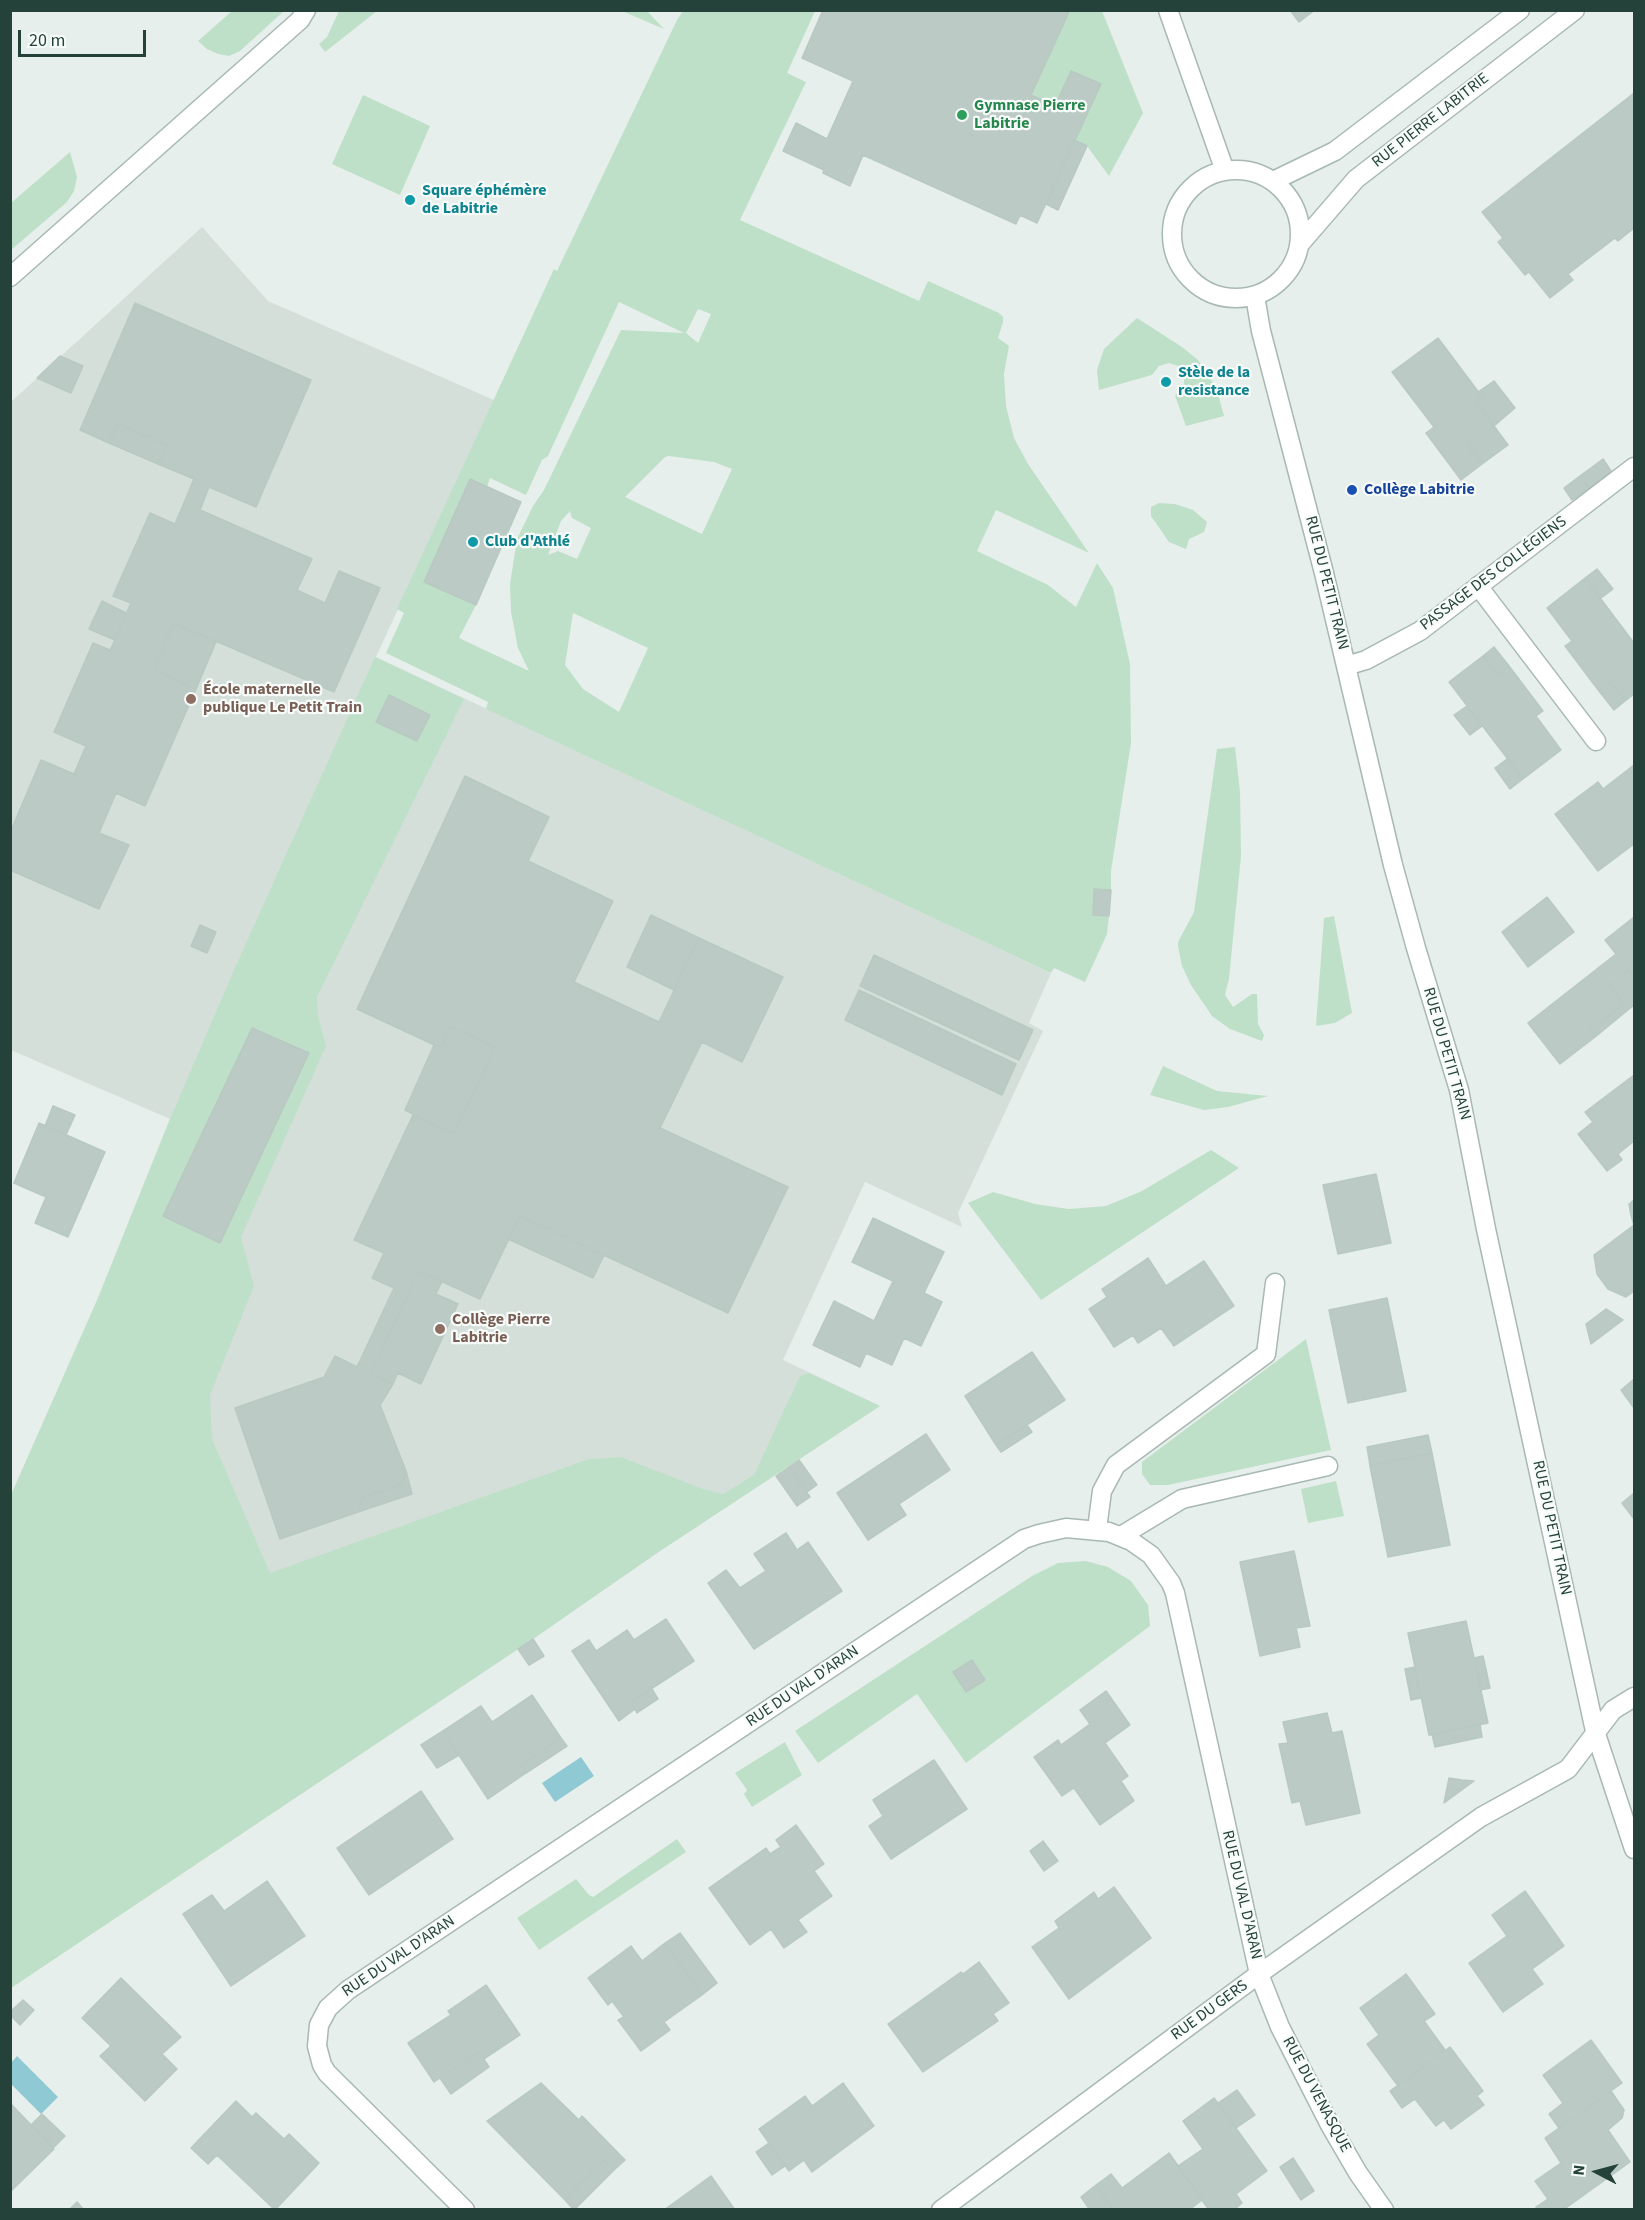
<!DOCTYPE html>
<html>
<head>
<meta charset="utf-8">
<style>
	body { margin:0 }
	#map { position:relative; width:1645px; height:2220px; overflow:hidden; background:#e6efeb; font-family:"Source Sans 3",sans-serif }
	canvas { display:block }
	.frame { position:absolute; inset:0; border:12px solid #24423a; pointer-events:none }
	.north { position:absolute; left:1567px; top:2142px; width:60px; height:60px; -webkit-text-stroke:4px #f7fbf9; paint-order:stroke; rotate:276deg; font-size:16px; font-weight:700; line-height:24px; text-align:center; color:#24423a }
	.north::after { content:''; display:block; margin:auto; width:21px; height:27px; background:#24423a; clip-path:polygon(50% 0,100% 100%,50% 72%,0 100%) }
	.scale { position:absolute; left:18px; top:30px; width:128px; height:27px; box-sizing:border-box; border:3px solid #24423a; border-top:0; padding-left:8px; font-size:18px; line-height:21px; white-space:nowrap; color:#24423a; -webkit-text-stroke:4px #f7fbf9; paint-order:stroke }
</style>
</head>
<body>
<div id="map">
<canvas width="1645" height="2220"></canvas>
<div class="frame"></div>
<div class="north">N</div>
<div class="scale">20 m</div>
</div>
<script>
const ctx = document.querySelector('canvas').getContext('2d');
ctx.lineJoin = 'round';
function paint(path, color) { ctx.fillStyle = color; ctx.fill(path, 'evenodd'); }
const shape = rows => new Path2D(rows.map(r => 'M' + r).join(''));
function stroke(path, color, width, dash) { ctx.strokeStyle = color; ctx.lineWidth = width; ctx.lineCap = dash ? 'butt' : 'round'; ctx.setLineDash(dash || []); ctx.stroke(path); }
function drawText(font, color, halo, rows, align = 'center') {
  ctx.font = font + ' "Source Sans 3",sans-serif'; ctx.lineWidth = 4.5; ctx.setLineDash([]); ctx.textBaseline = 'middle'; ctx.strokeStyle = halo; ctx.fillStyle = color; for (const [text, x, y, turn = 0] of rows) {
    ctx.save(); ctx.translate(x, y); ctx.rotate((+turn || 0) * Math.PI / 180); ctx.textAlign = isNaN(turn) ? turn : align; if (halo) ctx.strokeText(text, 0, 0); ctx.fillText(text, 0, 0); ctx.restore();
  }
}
paint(shape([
	[202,227,268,301,494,400,376,657,1051,973,1029,1023,1043,1031,958,1213,962,1227,865,1182,783,1360,880,1406,657,1553,533,1639,11,1988,11,1495,98,1298,170,1119,11,1050,11,402]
]), '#d4dfda');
paint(shape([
	[232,11,232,10,284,11,240,51,229,56,218,54,207,49,198,41],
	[339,11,377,11,325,52,319,44,327,37],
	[622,11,647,11,664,29],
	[683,11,815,11,787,73,806,82,740,220,919,301,928,281,999,313,1003,317,1003,322,998,338,1009,346,1004,374,1006,406,1014,438,1028,464,1089,553,996,510,977,551,1048,585,1076,607,1097,563,1113,588,1130,664,1131,743,1111,871,1111,890,1093,915,1109,916,1107,934,1085,982,1054,968,1051,973,486,709,488,702,386,653,404,613,397,609,554,269,557,271,677,20],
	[619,302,684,333,621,330,544,490,533,506,517,539,510,584,511,612,518,648,529,671,459,638,476,605,424,582,487,487,490,478,526,495,542,460,548,456],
	[698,309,711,314,698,343,686,333],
	[669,456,714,462,732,469,702,534,625,497,665,457],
	[570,511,572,518,591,528,577,559,558,551,548,555,561,521],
	[573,613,648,648,619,712,583,689,565,665],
	[1070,11,1102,11,1143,113,1109,176,1087,146,1074,140,1101,84,1071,71,1055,106,1031,95],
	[363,95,430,126,400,195,332,164],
	[70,152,77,177,74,191,67,202,11,250,11,203],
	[1137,318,1182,347,1198,360,1216,387,1224,416,1186,426,1175,396,1184,384,1184,374,1178,366,1169,363,1159,366,1152,375,1099,390,1097,370,1104,349],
	[1159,503,1175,504,1193,510,1207,522,1204,532,1189,539,1186,549,1169,542,1151,516,1151,507],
	[375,657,464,699,317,997,318,1016,326,1046,241,1237,254,1286,210,1395,212,1439,270,1573,589,1459,621,1457,703,1489,723,1494,754,1475,800,1376,809,1373,880,1406,657,1553,533,1639,11,1988,11,1495,98,1298,170,1119,234,970],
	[1235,747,1240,792,1241,856,1229,979,1225,995,1233,1007,1252,994,1257,994,1258,1024,1264,1035,1262,1041,1230,1029,1212,1016,1191,985,1182,966,1178,946,1178,942,1194,912,1217,749],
	[1334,916,1352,1013,1335,1023,1316,1026,1324,918],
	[1163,1066,1217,1091,1268,1096,1228,1107,1204,1110,1150,1095],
	[1211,1150,1239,1168,1041,1300,968,1203,993,1192,1035,1204,1069,1209,1106,1206,1142,1191],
	[1306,1339,1331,1450,1168,1485,1150,1485,1142,1474,1142,1462],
	[1336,1481,1344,1516,1308,1523,1301,1489],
	[1086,1561,1108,1567,1131,1581,1148,1605,1150,1626,966,1763,917,1694,818,1763,795,1731,1032,1576,1058,1563],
	[785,1742,802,1775,752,1807,744,1794,747,1790,735,1773],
	[677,1839,686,1852,539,1950,517,1918,576,1879,589,1895,593,1897]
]), '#bfe0c8');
paint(shape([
	[581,1757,594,1776,555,1802,542,1783],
	[17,2056,58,2097,41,2114,11,2084,11,2063]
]), '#8ec9d4');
const building = shape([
	[823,10,1070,10,1031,95,1055,106,1071,71,1101,84,1037,223,1020,215,1016,224,863,155,850,186,823,173,824,170,783,151,796,123,827,139,853,81,802,58,823,10],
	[1290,10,1315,10,1299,22,1290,10],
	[1634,93,1634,228,1618,241,1615,238,1568,274,1573,280,1550,298,1529,272,1525,275,1498,242,1503,238,1482,212,1634,93],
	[1074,140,1087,146,1058,210,1046,204,1074,140],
	[135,303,311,380,256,507,209,487,200,510,312,559,297,590,325,603,339,571,380,588,334,692,174,623,154,670,196,689,145,806,116,793,99,833,129,845,99,909,10,870,10,833,41,760,74,774,86,746,54,732,93,643,110,650,115,640,131,603,113,596,150,513,175,524,194,479,158,464,167,445,117,424,109,443,80,430,135,303],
	[1438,338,1483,398,1477,403,1494,426,1468,445,1482,464,1461,480,1426,433,1434,427,1392,372,1438,338],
	[60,356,83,366,71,393,37,378,60,356],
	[1494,381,1515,408,1494,426,1477,403,1483,398,1478,392,1494,381],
	[117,424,167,445,158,464,109,443,117,424],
	[1494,426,1508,445,1482,464,1468,445,1494,426],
	[1603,459,1611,471,1589,489,1580,476,1603,459],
	[1580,476,1589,489,1572,500,1564,488,1580,476],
	[470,479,521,502,476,605,424,582,470,479],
	[1597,569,1613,589,1601,598,1585,578,1597,569],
	[1585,578,1634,643,1634,694,1625,701,1610,682,1599,691,1565,646,1572,641,1547,608,1585,578],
	[102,601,126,613,115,640,89,629,102,601],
	[174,623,216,642,196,689,154,670,174,623],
	[1494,647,1509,666,1498,675,1483,656,1494,647],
	[1483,656,1498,675,1509,666,1543,711,1536,716,1561,750,1523,779,1449,682,1483,656],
	[1610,682,1625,701,1614,710,1599,691,1610,682],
	[389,695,430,715,417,741,376,722,389,695],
	[1467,706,1482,726,1470,735,1454,715,1467,706],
	[1507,759,1523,779,1510,789,1495,768,1507,759],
	[1634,765,1634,844,1598,871,1555,814,1598,782,1603,789,1634,765],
	[465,776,549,817,528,861,613,901,574,982,659,1022,699,938,783,977,742,1062,702,1042,660,1128,788,1187,728,1313,520,1216,480,1299,419,1271,371,1373,393,1384,380,1405,406,1471,401,1484,363,1497,358,1512,280,1539,235,1408,324,1377,335,1356,357,1367,394,1288,372,1278,384,1253,354,1240,413,1115,454,1134,495,1047,451,1027,441,1048,357,1009,465,776],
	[1094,889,1111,890,1109,916,1093,915,1094,889],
	[1547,897,1574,932,1528,967,1502,932,1547,897],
	[651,915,699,938,674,990,627,967,651,915],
	[1634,917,1634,977,1628,970,1610,985,1624,1004,1590,1030,1595,1037,1560,1064,1528,1023,1616,954,1605,940,1634,917],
	[200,925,216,932,207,953,191,946,200,925],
	[874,955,1033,1030,1019,1060,860,986,874,955],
	[1628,970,1634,978,1634,1005,1595,1037,1590,1030,1624,1004,1610,985,1628,970],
	[859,990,1016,1064,1002,1095,845,1020,859,990],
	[451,1027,495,1047,454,1134,405,1110,434,1045,441,1048,451,1027],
	[252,1028,309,1053,220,1243,163,1216,252,1028],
	[1634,1075,1634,1141,1618,1154,1622,1160,1607,1171,1578,1134,1593,1122,1585,1112,1634,1075],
	[53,1106,75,1115,66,1135,45,1126,53,1106],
	[39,1123,105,1152,68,1237,35,1223,46,1197,14,1183,39,1123],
	[1376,1174,1391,1243,1338,1254,1323,1185,1376,1174],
	[1634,1200,1634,1212,1631,1215,1629,1204,1634,1200],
	[1634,1212,1634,1291,1626,1297,1608,1289,1597,1274,1594,1255,1634,1225,1631,1215,1634,1212],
	[520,1216,604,1255,593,1278,508,1239,520,1216],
	[873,1218,944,1252,924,1293,942,1302,921,1346,904,1338,892,1365,866,1353,860,1367,813,1345,834,1301,874,1321,893,1281,852,1262,873,1218],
	[1148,1258,1166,1286,1204,1261,1234,1306,1174,1346,1161,1328,1138,1343,1133,1335,1114,1347,1089,1309,1107,1297,1102,1289,1148,1258],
	[419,1271,442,1281,436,1294,458,1304,421,1384,398,1373,393,1384,371,1373,419,1271],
	[1387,1298,1406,1391,1348,1403,1329,1310,1387,1298],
	[1606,1309,1623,1320,1591,1344,1586,1324,1606,1309],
	[1032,1352,1065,1400,996,1445,965,1396,1032,1352],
	[1634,1379,1634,1408,1621,1390,1634,1379],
	[1027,1425,1032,1432,1001,1452,996,1445,1027,1425],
	[926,1434,950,1470,899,1504,906,1515,868,1540,837,1493,926,1434],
	[1428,1435,1432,1453,1370,1466,1367,1447,1428,1435],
	[1432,1453,1450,1545,1388,1557,1370,1466,1432,1453],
	[799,1460,817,1485,807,1492,789,1467,799,1460],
	[789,1467,810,1497,797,1506,776,1476,789,1467],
	[406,1471,412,1494,358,1512,363,1497,401,1484,406,1471],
	[1634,1493,1634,1519,1622,1503,1634,1493],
	[786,1533,797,1550,808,1542,842,1591,754,1649,708,1583,726,1570,740,1588,766,1571,754,1554,786,1533],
	[1294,1551,1310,1626,1296,1628,1300,1647,1260,1656,1240,1562,1294,1551],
	[666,1619,694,1661,631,1702,635,1709,619,1721,572,1651,589,1640,596,1651,627,1630,634,1640,666,1619],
	[1466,1621,1488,1723,1429,1735,1408,1633,1466,1621],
	[533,1639,544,1656,529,1665,518,1649,533,1639],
	[1483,1656,1490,1688,1480,1690,1474,1658,1483,1656],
	[972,1660,985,1680,966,1692,953,1672,972,1660],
	[1415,1667,1421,1698,1411,1700,1405,1669,1415,1667],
	[652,1689,658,1699,637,1713,631,1702,652,1689],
	[1106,1691,1130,1725,1105,1743,1128,1776,1121,1781,1134,1801,1100,1825,1074,1788,1062,1796,1034,1757,1058,1740,1061,1745,1090,1724,1080,1710,1106,1691],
	[532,1695,561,1738,521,1765,526,1773,488,1799,443,1731,481,1706,492,1722,532,1695],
	[1327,1713,1332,1733,1342,1731,1360,1813,1306,1825,1300,1801,1292,1803,1279,1744,1288,1743,1283,1722,1327,1713],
	[1480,1724,1482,1737,1435,1747,1432,1734,1480,1724],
	[443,1731,459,1755,437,1768,421,1745,443,1731],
	[561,1738,567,1746,526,1773,521,1765,561,1738],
	[934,1760,967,1809,891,1859,869,1826,883,1816,873,1800,934,1760],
	[1449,1778,1462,1780,1474,1781,1444,1803,1449,1778],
	[421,1791,453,1839,369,1895,337,1848,421,1791],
	[796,1825,824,1864,814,1871,832,1896,798,1920,807,1932,784,1948,771,1929,750,1945,709,1888,766,1848,770,1854,781,1847,776,1840,796,1825],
	[1043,1841,1058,1861,1044,1871,1030,1851,1043,1841],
	[267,1881,305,1936,231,1986,183,1914,212,1895,224,1911,267,1881],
	[1114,1887,1151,1938,1069,1999,1032,1947,1059,1928,1055,1921,1094,1892,1098,1899,1114,1887],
	[1525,1891,1564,1946,1532,1969,1543,1984,1503,2012,1469,1963,1507,1936,1492,1915,1525,1891],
	[680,1933,717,1983,702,1995,665,1943,680,1933],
	[665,1943,702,1995,664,2022,670,2030,641,2051,618,2020,624,2017,612,2001,608,2005,588,1978,631,1946,642,1961,665,1943],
	[979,1962,1009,2003,993,2014,998,2021,923,2072,888,2024,961,1972,963,1974,979,1962],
	[1406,1974,1435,2014,1424,2021,1445,2050,1398,2086,1367,2044,1379,2035,1360,2008,1406,1974],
	[121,1978,181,2037,162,2054,177,2069,145,2101,100,2056,111,2046,82,2018,121,1978],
	[486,1985,520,2035,484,2059,479,2052,434,2082,408,2043,451,2015,448,2011,486,1985],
	[23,2000,34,2010,20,2025,10,2015,10,2012,23,2000],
	[1591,2040,1622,2083,1559,2128,1549,2114,1563,2103,1543,2075,1591,2040],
	[1450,2047,1483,2091,1477,2096,1484,2105,1451,2129,1444,2120,1436,2126,1415,2099,1402,2108,1390,2091,1450,2047],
	[479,2052,489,2067,451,2094,440,2078,479,2052],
	[541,2083,579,2120,582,2116,625,2160,614,2170,604,2160,565,2200,487,2121,541,2083],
	[843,2083,874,2126,812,2172,804,2160,789,2171,759,2129,805,2096,812,2106,843,2083],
	[1237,2090,1255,2115,1236,2128,1218,2103,1237,2090],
	[1611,2091,1624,2110,1622,2118,1608,2130,1630,2162,1563,2210,1537,2210,1536,2207,1548,2199,1535,2181,1561,2163,1545,2138,1611,2091],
	[1214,2098,1267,2171,1236,2194,1242,2203,1234,2210,1209,2210,1178,2166,1203,2149,1183,2121,1214,2098],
	[236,2101,252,2117,256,2113,284,2139,289,2134,319,2163,275,2210,217,2155,208,2164,191,2148,236,2101],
	[10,2103,54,2149,10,2192,10,2103],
	[42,2114,65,2136,54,2147,31,2125,42,2114],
	[769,2143,785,2166,772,2175,756,2152,769,2143],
	[1169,2153,1202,2200,1189,2210,1113,2210,1096,2185,1111,2174,1122,2188,1169,2153],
	[1293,2158,1314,2191,1301,2200,1280,2167,1293,2158],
	[604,2160,614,2170,574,2210,565,2200,604,2160],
	[711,2176,735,2210,664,2210,711,2176],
	[1096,2185,1113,2210,1090,2210,1081,2197,1096,2185],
	[77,2202,84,2210,69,2210,77,2202]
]);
paint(building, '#bbcac4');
stroke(building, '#b8c9c2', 1.5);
const service = shape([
	[10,277,300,20,306,10],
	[1478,586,1596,741],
	[1121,1536,1182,1499,1328,1466]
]);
const minor = shape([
	[1255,296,1261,331,1324,573,1393,865,1416,948,1459,1090,1486,1229,1595,1731,1634,1849],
	[1346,666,1366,660,1420,631,1634,467],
	[1097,1529,1102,1491,1116,1465,1266,1354,1275,1283],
	[465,2210,327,2073,322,2065,317,2046,319,2025,328,2008,348,1990,1024,1539,1039,1534,1066,1528,1109,1532,1131,1541,1151,1555,1171,1583,1175,1593,1259,1974,1280,2027,1330,2125,1358,2173,1384,2210],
	[941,2210,1259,1974,1481,1817,1568,1769,1613,1710,1634,1697]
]);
const tertiary = shape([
	[1168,10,1225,171],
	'1172 234a64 64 0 1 1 128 0a64 64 0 1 1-128 0Z',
	[1273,181,1335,151,1520,10],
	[1299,245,1356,179,1575,10]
]);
stroke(service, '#a8b8b2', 21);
stroke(minor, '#a8b8b2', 21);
stroke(tertiary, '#a8b8b2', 21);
stroke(service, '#fff', 18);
stroke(minor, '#fff', 18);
stroke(tertiary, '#fff', 18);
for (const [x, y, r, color] of [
	[962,115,6,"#2e9e5b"],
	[410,200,6,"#0f9aa8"],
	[1166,382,6,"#0f9aa8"],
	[1352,490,6,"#1a4fb4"],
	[473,542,6,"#0f9aa8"],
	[191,699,6,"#8d6e63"],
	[440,1329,6,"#8d6e63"]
]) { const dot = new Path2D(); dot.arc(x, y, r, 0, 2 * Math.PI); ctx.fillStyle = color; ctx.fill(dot); stroke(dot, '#f7fbf9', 2); }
drawText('bold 16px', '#27864d', '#f7fbf9', [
	["Gymnase Pierre",974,106],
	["Labitrie",974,124]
], 'left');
drawText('16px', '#24423a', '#f7fbf9', [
	["RUE PIERRE LABITRIE",1431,121,-38],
	["PASSAGE DES COLLÉGIENS",1494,574,-37],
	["RUE DU PETIT TRAIN",1326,583,76],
	["RUE DU PETIT TRAIN",1446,1054,74],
	["RUE DU PETIT TRAIN",1551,1528,78],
	["RUE DU VAL D'ARAN",803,1687,-34],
	["RUE DU VAL D'ARAN",1241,1895,77],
	["RUE DU VAL D'ARAN",399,1957,-34],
	["RUE DU GERS",1210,2011,-36],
	["RUE DU VENASQUE",1316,2095,62]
]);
drawText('bold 16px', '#0d838f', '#f7fbf9', [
	["Square éphémère",422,191],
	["de Labitrie",422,209],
	["Stèle de la",1178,373],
	["resistance",1178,391],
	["Club d'Athlé",485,542]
], 'left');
drawText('bold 16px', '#164399', '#f7fbf9', [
	["Collège Labitrie",1364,490]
], 'left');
drawText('bold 16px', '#785e54', '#f7fbf9', [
	["École maternelle",203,690],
	["publique Le Petit Train",203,708],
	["Collège Pierre",452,1320],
	["Labitrie",452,1338]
], 'left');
</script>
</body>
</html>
